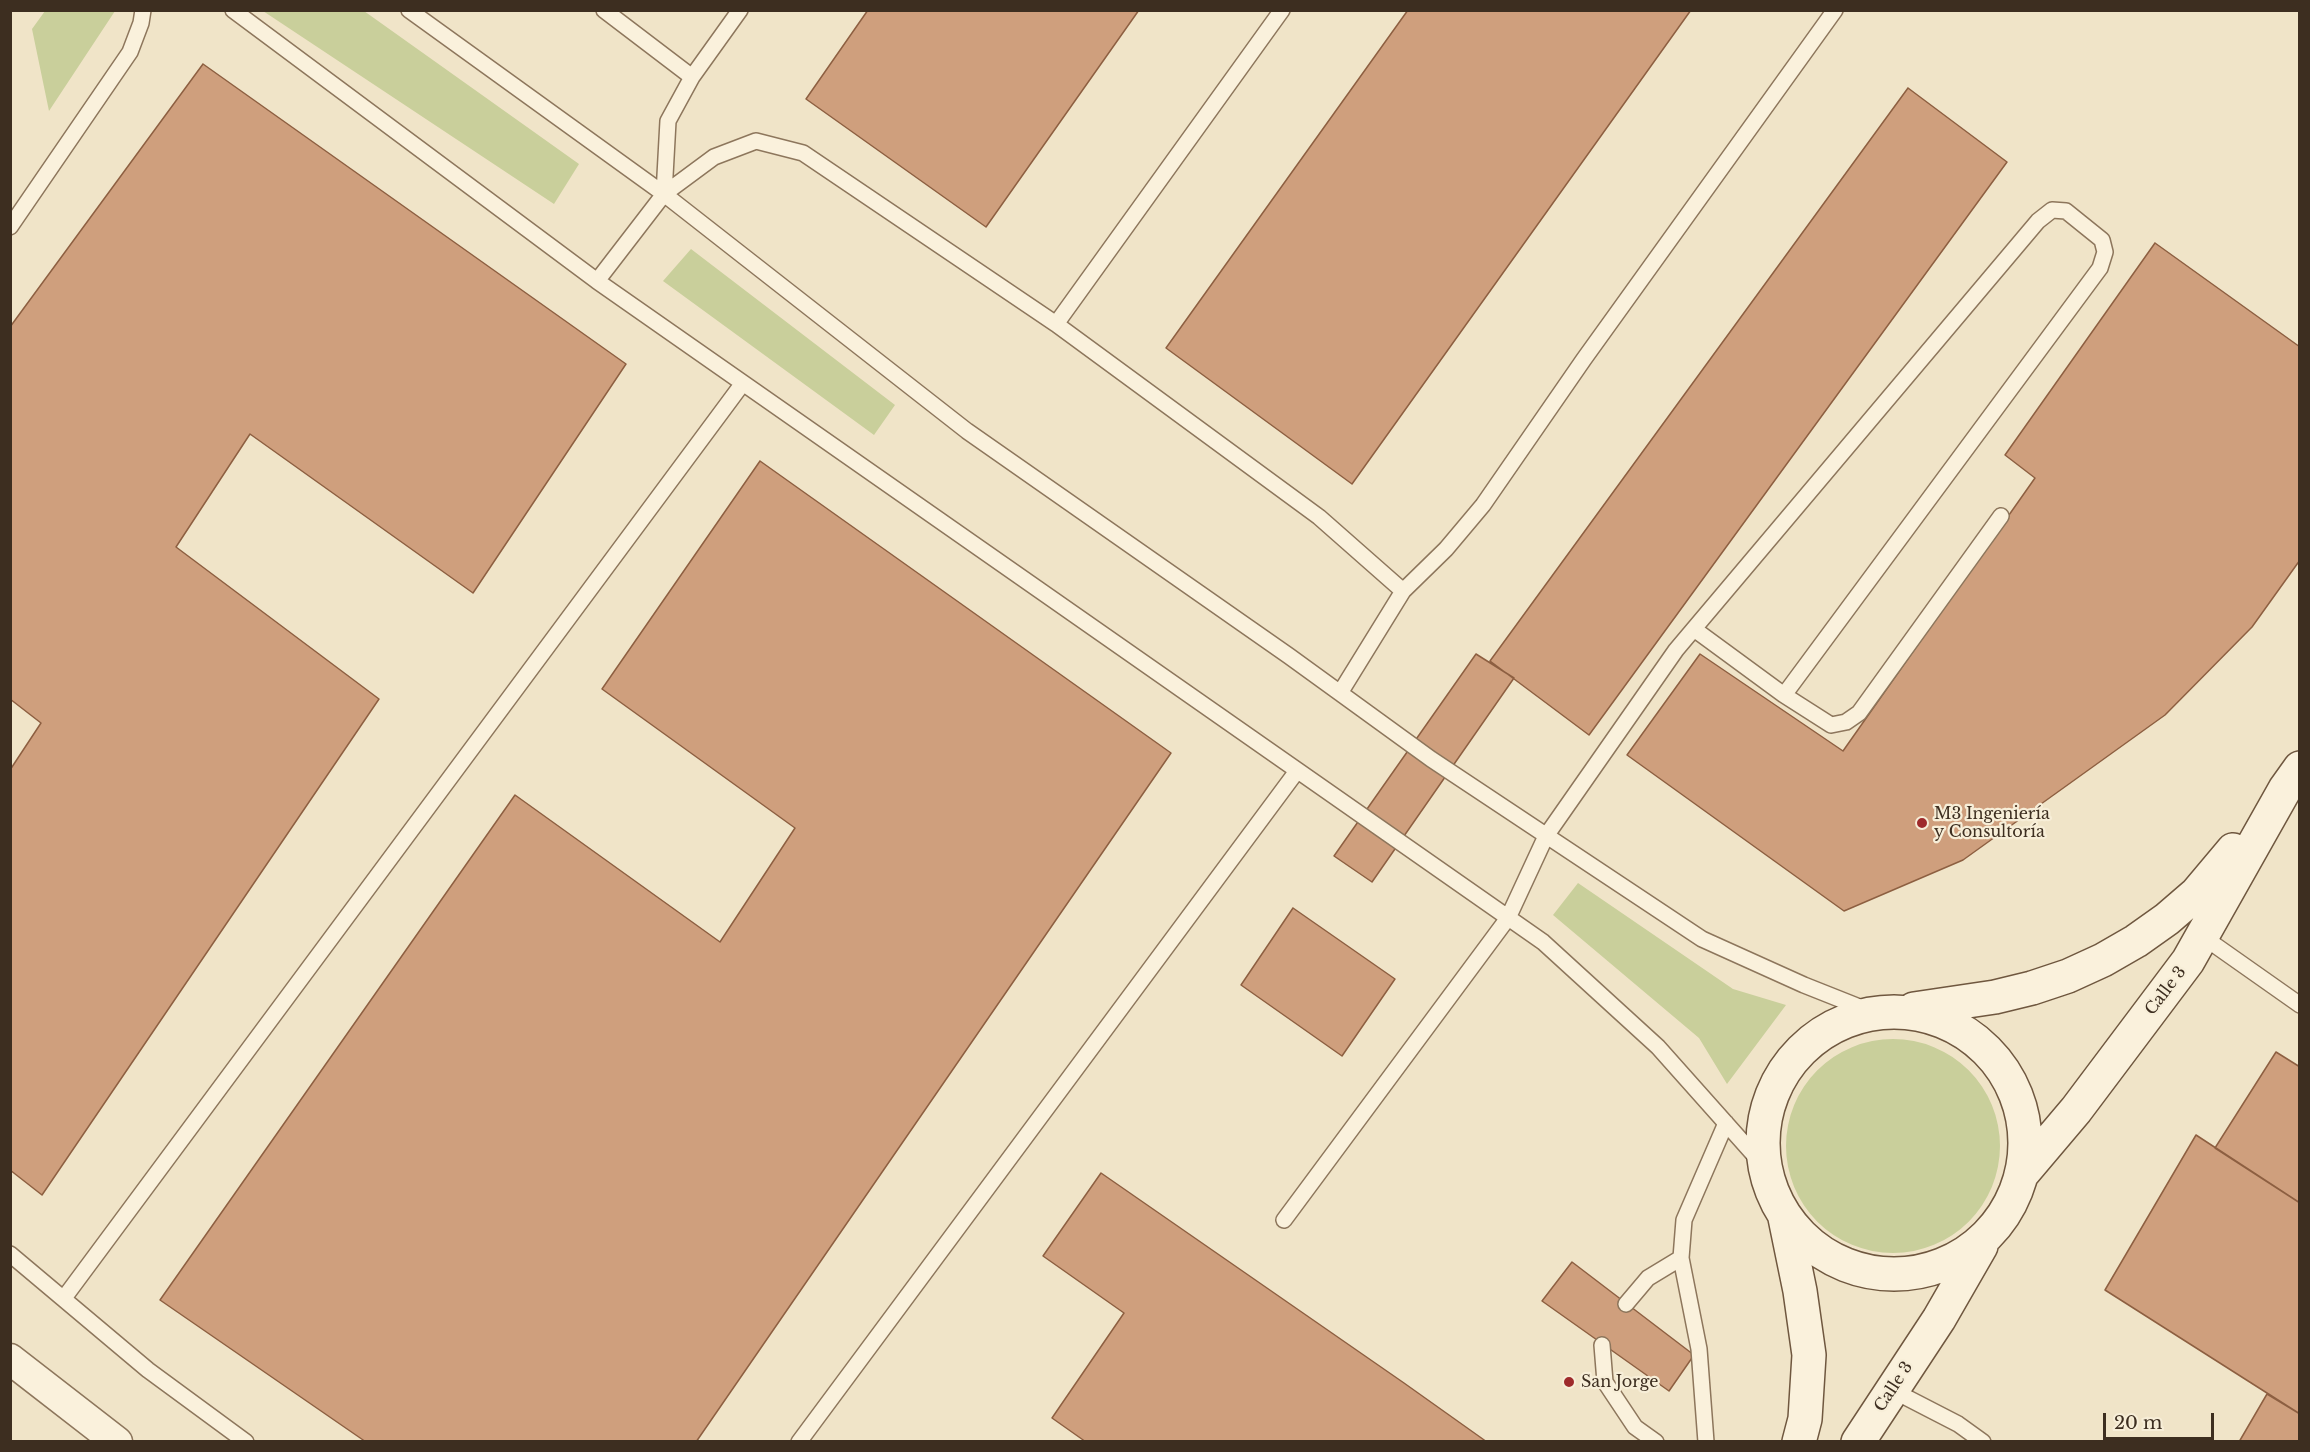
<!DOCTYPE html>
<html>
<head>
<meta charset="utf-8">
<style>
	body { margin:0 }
	#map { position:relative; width:2310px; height:1452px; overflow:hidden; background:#f0e4c8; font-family:"Libre Baskerville",serif }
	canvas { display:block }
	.frame { position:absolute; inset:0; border:12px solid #3d2e20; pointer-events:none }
	.scale { position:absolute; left:2103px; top:1413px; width:111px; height:27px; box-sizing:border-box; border:3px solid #3d2e20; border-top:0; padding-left:8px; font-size:18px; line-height:21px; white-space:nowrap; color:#3d2e20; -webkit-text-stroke:4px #f7eed8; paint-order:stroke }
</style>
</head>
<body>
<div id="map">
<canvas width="2310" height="1452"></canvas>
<div class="frame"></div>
<div class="scale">20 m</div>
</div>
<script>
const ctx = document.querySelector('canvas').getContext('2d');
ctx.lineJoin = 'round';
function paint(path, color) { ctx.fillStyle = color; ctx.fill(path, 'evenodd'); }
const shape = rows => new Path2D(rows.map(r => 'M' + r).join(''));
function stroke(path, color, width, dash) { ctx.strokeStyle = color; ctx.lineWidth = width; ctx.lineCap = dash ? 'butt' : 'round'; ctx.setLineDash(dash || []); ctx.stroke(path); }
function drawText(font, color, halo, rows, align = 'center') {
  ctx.font = font + ' "Libre Baskerville",serif'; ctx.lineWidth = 4.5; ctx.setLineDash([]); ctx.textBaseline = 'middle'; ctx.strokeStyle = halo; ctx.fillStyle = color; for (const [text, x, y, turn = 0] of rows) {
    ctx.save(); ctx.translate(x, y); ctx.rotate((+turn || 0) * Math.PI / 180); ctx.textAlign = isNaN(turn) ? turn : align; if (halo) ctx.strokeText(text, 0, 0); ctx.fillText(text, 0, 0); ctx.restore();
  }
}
paint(shape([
	[45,11,115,11,49,111,32,29],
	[263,11,364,11,579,164,554,204],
	[691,249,895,405,874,435,663,281],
	[1578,883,1733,989,1786,1005,1727,1084,1699,1038,1553,915],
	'1786 1146a107 107 0 1 1 214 0a107 107 0 1 1-214 0Z'
]), '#c9cf9b');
const building = shape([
	[868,10,1139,10,986,227,806,99,868,10],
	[1408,10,1691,10,1352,484,1166,348,1408,10],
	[203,64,626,364,473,593,250,434,176,547,379,699,42,1195,10,1170,10,770,41,723,10,699,10,327,203,64],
	[1908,88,2007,162,1589,735,1490,661,1908,88],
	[2155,243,2300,347,2300,560,2252,627,2165,715,1963,860,1844,911,1627,755,1700,654,1843,751,2035,478,2005,455,2155,243],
	[760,461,1171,753,696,1442,366,1442,160,1300,515,795,720,942,795,828,602,689,760,461],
	[1476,654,1514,678,1372,882,1334,856,1476,654],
	[1293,908,1395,979,1342,1056,1241,985,1293,908],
	[2276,1052,2300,1067,2300,1203,2215,1148,2276,1052],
	[2196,1135,2300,1203,2300,1414,2105,1290,2196,1135],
	[1101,1173,1404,1383,1487,1442,1086,1442,1052,1418,1124,1313,1043,1256,1101,1173],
	[1572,1262,1694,1355,1669,1391,1542,1301,1572,1262],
	[2267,1394,2300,1414,2300,1442,2239,1442,2267,1394]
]);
paint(building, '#cf9f7d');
stroke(building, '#8d5f41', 1.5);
const service = shape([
	[233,10,597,281,1543,942,1658,1047,1764,1166],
	[409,10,664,194,967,431,1289,656,1431,759,1702,939,1804,985,1872,1012],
	[604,10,692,77],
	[664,194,668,121,692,77,740,10],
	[10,227,130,52,141,23,143,10],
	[597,281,664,194,714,157,756,141,803,153,1056,324,1319,517,1403,591,1446,549,1483,505,1584,359,1835,10],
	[1056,324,1282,10],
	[1694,629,1784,695,1831,725,1846,722,1859,713,2001,516],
	[1340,693,1403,591],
	[2202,936,2300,1005],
	[1284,1220,1508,918,1546,836,1676,650,2038,221,2052,210,2066,211,2102,240,2105,252,2100,268,1784,695],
	[10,1254,148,1370,246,1442],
	[64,1298,743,383],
	[1626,1304,1648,1278,1681,1258],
	[1602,1345,1605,1382,1635,1427,1656,1442],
	[1892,1390,1958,1424,1983,1442],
	[799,1442,1297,771],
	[1706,1442,1699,1349,1681,1258,1684,1220,1726,1123]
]);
const minor = shape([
	[10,1359,117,1442]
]);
const secondary = shape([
	[1914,1009,1995,997,2032,988,2068,976,2103,960,2136,941,2167,919,2196,894,2233,850],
	'1763 1143a131 131 0 1 1 262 0a131 131 0 1 1-262 0Z',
	[2021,1175,2076,1110,2188,961,2285,789,2300,768],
	[1785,1218,1800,1291,1809,1355,1805,1419,1799,1442],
	[1858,1442,1939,1319,1981,1246]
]);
stroke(service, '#8d765c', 18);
stroke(minor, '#8d765c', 33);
stroke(secondary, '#6f573f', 36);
stroke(service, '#faf1dc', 15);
stroke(minor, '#faf1dc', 30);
stroke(secondary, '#faf1dc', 33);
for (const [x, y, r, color] of [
	[1922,823,6,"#9e2a2b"],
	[1569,1382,6,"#9e2a2b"]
]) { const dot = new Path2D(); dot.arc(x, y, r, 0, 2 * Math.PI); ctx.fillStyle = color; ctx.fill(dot); stroke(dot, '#f7eed8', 2); }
drawText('16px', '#3d2e20', '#f7eed8', [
	["M3 Ingeniería",1934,814],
	["y Consultoría",1934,832],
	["San Jorge",1581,1382]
], 'left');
drawText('16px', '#3d2e20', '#f7eed8', [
	["Calle 3",2166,991,-53],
	["Calle 3",1894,1387,-57]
]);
</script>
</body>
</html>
